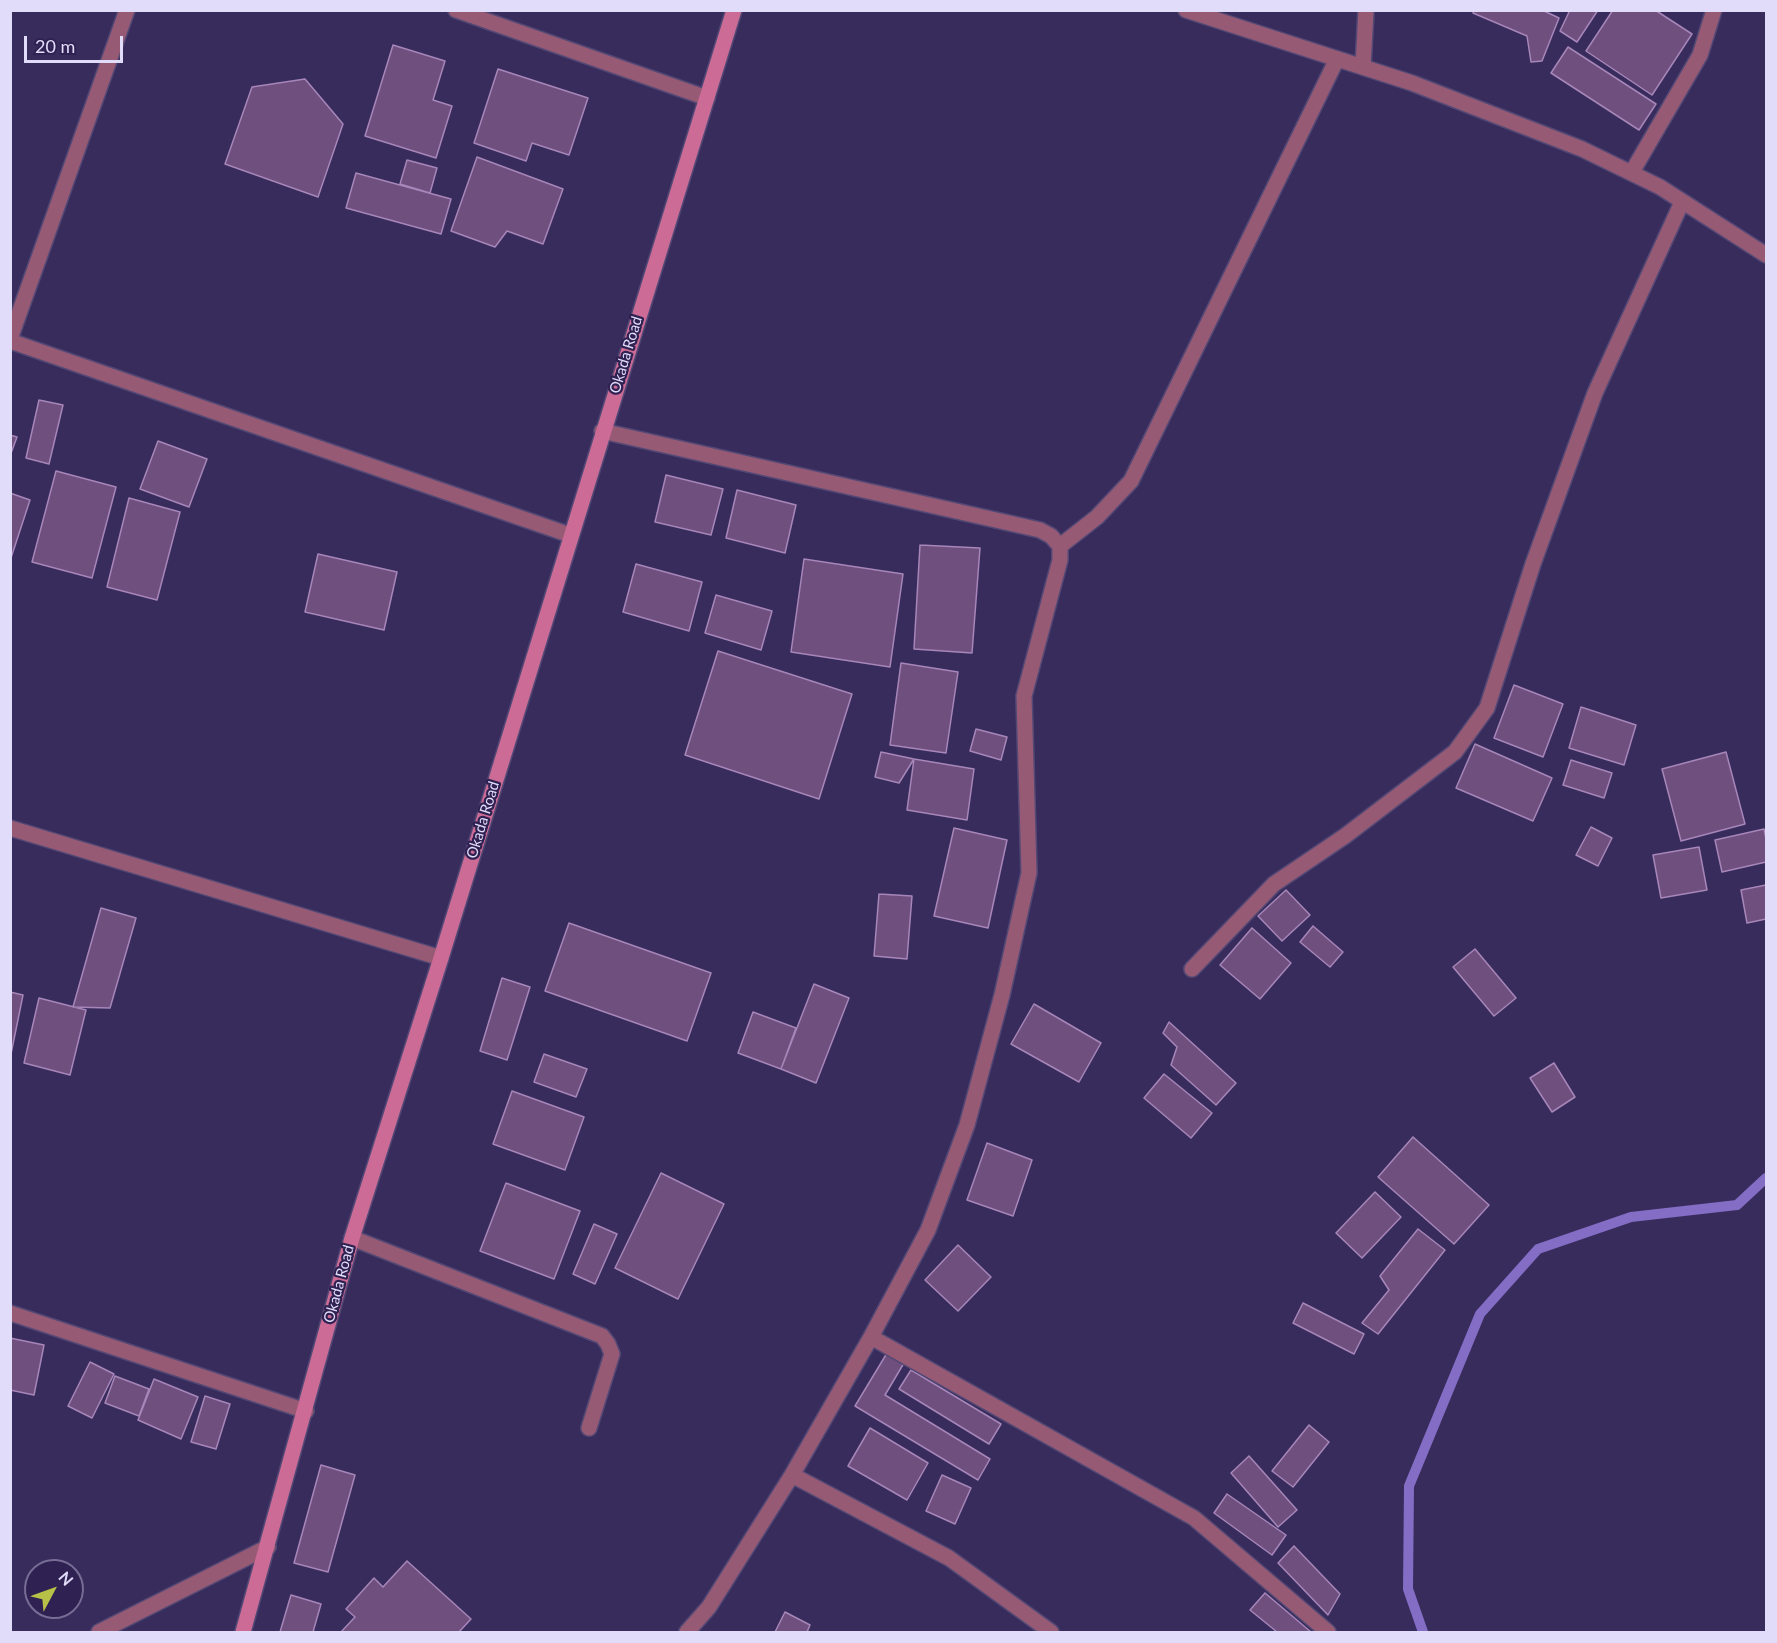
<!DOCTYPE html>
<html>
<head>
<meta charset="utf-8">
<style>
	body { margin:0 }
	#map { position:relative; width:1777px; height:1643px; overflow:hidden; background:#382c5c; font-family:Lato,sans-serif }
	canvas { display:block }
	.frame { position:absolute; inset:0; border:12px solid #e1dcfa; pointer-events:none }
	.north { position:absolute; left:24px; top:1559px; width:60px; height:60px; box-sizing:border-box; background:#2f2151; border:2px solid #766c95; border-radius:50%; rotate:49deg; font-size:16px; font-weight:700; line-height:24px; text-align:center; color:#e1dcfa }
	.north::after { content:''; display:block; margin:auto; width:21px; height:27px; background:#b7c148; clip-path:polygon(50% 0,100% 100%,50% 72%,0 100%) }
	.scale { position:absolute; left:24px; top:36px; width:99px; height:27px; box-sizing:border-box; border:3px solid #e1dcfa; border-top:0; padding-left:8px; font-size:18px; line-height:21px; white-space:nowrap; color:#e1dcfa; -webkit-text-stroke:4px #2f2151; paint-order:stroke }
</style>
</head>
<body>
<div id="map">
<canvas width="1777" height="1643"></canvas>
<div class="frame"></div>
<div class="north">N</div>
<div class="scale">20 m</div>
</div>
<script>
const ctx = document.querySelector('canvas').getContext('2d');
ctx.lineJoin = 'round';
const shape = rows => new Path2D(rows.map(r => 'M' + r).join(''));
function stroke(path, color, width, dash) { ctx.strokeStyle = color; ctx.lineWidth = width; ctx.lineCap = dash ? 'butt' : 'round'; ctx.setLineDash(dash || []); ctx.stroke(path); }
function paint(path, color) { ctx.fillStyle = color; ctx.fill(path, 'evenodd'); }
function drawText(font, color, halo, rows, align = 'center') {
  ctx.font = font + ' Lato,sans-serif'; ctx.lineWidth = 4.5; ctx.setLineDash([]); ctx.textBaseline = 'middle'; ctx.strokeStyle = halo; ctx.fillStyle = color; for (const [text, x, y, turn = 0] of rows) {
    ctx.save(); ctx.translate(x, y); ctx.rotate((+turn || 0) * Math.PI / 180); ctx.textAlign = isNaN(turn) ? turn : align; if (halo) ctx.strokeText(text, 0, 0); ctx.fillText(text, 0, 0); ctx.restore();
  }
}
stroke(shape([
	[1423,1632,1408,1589,1409,1486,1480,1314,1538,1249,1631,1217,1737,1205,1766,1178]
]), '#836dc5', 10);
const building = shape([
	[1474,10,1542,10,1559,18,1542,61,1531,62,1527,36,1473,13,1474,10],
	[1570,10,1598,10,1577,42,1560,31,1570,10],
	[1613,10,1655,10,1692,34,1652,95,1586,51,1613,10],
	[393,45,445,61,433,100,452,106,436,158,365,136,393,45],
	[1568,47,1656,104,1639,130,1551,73,1568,47],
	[498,69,588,98,569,155,532,143,526,161,474,143,498,69],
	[305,79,343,124,318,197,225,164,252,87,305,79],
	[477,157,563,189,543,244,507,231,495,247,451,231,477,157],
	[407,160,437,168,430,193,400,184,407,160],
	[356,173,451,199,441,234,346,208,356,173],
	[39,400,63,405,49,464,26,458,39,400],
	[10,435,17,437,10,456,10,435],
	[158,441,207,459,189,507,140,489,158,441],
	[56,471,116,487,92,578,32,562,56,471],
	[666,475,723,489,711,535,655,522,666,475],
	[737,490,796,505,785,553,726,538,737,490],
	[10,493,30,500,10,561,10,493],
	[129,498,180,512,157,600,107,587,129,498],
	[920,545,980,548,972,653,914,649,920,545],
	[318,554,397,572,384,630,305,612,318,554],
	[804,559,903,574,890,667,791,652,804,559],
	[636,564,702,582,689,631,623,612,636,564],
	[716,595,772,611,761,650,705,633,716,595],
	[718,651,852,694,819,799,685,755,718,651],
	[901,663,958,672,946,753,890,745,901,663],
	[1514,685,1563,704,1543,757,1494,738,1514,685],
	[1581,707,1636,725,1624,765,1569,748,1581,707],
	[976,729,1007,737,1001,760,970,751,976,729],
	[1475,744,1552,778,1533,821,1456,788,1475,744],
	[881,752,914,759,899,783,875,777,881,752],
	[1726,752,1745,824,1681,841,1662,769,1726,752],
	[914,759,974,769,967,820,907,810,914,759],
	[1571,760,1612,773,1604,798,1563,785,1571,760],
	[1591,827,1612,838,1598,866,1576,855,1591,827],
	[954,828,1007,840,988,928,934,916,954,828],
	[1764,829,1766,839,1766,862,1722,872,1715,840,1764,829],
	[1699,847,1707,890,1661,898,1653,855,1699,847],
	[1766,885,1766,919,1747,923,1741,890,1766,885],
	[1286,890,1310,915,1282,941,1258,916,1286,890],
	[879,894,912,896,907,959,874,956,879,894],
	[101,908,136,918,110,1008,73,1007,101,908],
	[569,923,711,973,687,1041,545,991,569,923],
	[1313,926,1343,952,1330,967,1300,942,1313,926],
	[1252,928,1291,963,1260,999,1220,965,1252,928],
	[1475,949,1516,998,1494,1016,1453,967,1475,949],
	[502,978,530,987,507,1060,480,1051,502,978],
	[814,984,849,998,816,1083,781,1069,814,984],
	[10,992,23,995,11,1054,10,1054,10,992],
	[39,998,86,1010,70,1075,24,1063,39,998],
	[1034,1004,1101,1043,1079,1082,1011,1044,1034,1004],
	[753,1012,796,1028,781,1069,738,1053,753,1012],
	[1169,1022,1236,1083,1216,1105,1171,1065,1177,1047,1163,1033,1169,1022],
	[544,1054,587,1069,576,1097,534,1082,544,1054],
	[1554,1063,1575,1097,1552,1112,1530,1078,1554,1063],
	[1164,1074,1212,1113,1191,1138,1144,1098,1164,1074],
	[512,1091,584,1117,565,1170,493,1144,512,1091],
	[1413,1137,1489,1205,1454,1244,1378,1177,1413,1137],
	[987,1143,1032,1160,1013,1216,967,1200,987,1143],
	[661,1173,724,1204,678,1299,615,1268,661,1173],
	[506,1183,580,1211,554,1279,480,1251,506,1183],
	[1375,1192,1401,1217,1362,1258,1336,1233,1375,1192],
	[594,1224,617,1234,595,1284,573,1274,594,1224],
	[1418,1229,1445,1250,1378,1334,1362,1323,1389,1290,1380,1276,1418,1229],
	[958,1245,991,1277,958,1311,925,1280,958,1245],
	[1303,1303,1364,1334,1354,1354,1293,1323,1303,1303],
	[10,1338,44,1345,34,1395,10,1390,10,1338],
	[887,1353,904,1363,885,1395,990,1459,978,1480,855,1406,887,1353],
	[90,1362,114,1374,92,1418,68,1406,90,1362],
	[911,1370,1001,1424,989,1444,899,1389,911,1370],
	[115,1376,149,1389,139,1416,105,1403,115,1376],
	[154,1379,198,1397,181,1439,138,1420,154,1379],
	[205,1396,230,1404,216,1449,191,1442,205,1396],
	[1309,1425,1329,1442,1293,1487,1272,1471,1309,1425],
	[870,1428,928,1463,907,1500,848,1466,870,1428],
	[1249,1456,1297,1510,1278,1527,1231,1473,1249,1456],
	[321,1465,355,1475,328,1572,294,1563,321,1465],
	[942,1475,971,1488,955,1524,926,1511,942,1475],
	[1227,1494,1286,1535,1272,1555,1214,1513,1227,1494],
	[1294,1546,1340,1594,1328,1615,1278,1563,1294,1546],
	[407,1561,471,1619,459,1632,341,1632,355,1617,346,1609,374,1578,383,1587,407,1561],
	[1265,1593,1311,1632,1277,1632,1250,1610,1265,1593],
	[291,1595,321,1604,313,1632,280,1632,291,1595],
	[785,1612,810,1625,807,1632,775,1632,785,1612]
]);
paint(building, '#6e4f7e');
stroke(building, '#a786b9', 1.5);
const street = shape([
	[456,10,707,98],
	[1186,10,1412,83,1582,149,1660,187,1766,255],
	[1363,67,1366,10],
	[1632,172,1700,55,1714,10],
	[10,339,127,10],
	[10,341,570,535],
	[602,431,1040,530,1051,536,1060,546,1060,560,1024,696,1029,873,1002,995,967,1125,928,1230,871,1337,792,1475,709,1607,687,1632],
	[1060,546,1097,517,1131,481,1337,59],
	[10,828,441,958],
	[1192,969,1274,884,1345,836,1455,752,1487,708,1533,564,1595,393,1682,202],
	[352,1238,602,1336,608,1344,612,1354,589,1428],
	[10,1313,306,1411],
	[871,1337,1194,1518,1328,1632],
	[792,1475,949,1558,1051,1632],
	[99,1632,268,1547]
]);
const secondary = shape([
	[243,1632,352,1238,441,958,734,10]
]);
stroke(street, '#534875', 18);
stroke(secondary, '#534875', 18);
stroke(street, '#975a74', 15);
stroke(secondary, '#cc6c96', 15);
drawText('15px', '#e1dcfa', '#2f2151', [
	["Okada Road",626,355,-73],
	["Okada Road",483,820,-73],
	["Okada Road",339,1284,-75]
]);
</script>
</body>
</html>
